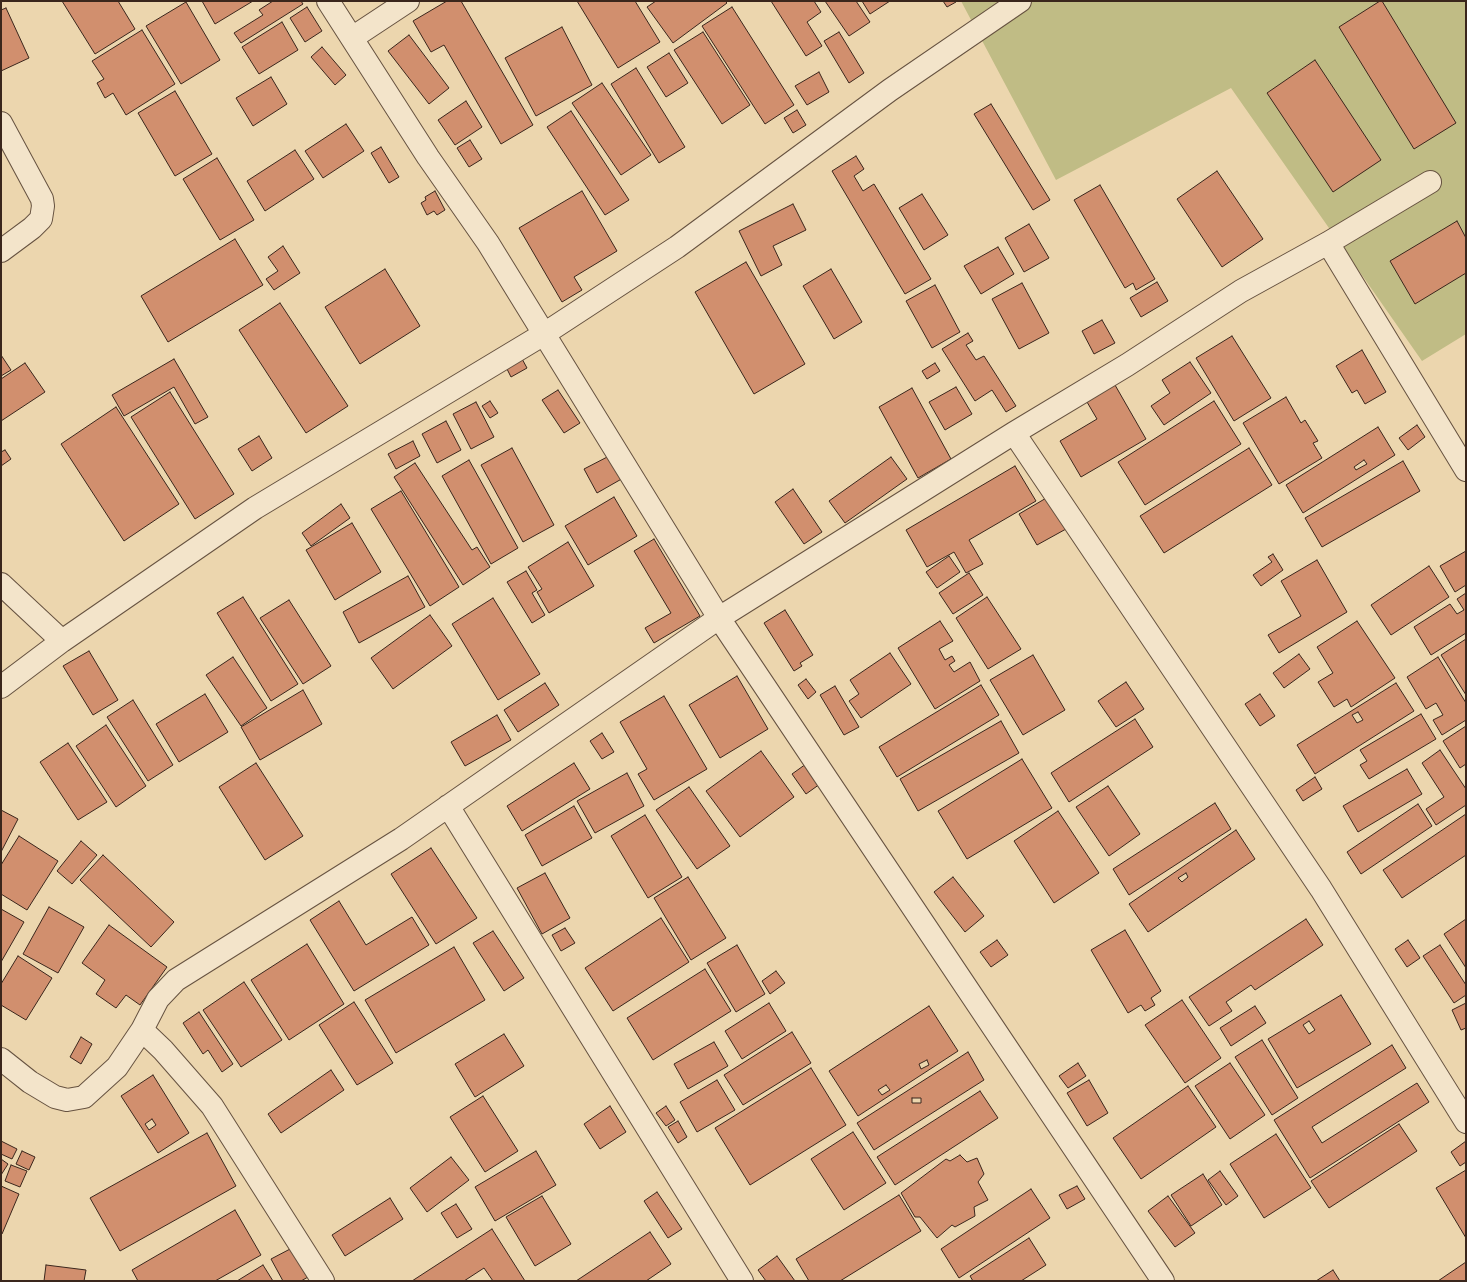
<!DOCTYPE html>
<html>
<head>
<meta charset="utf-8">
<style>
	body { margin:0 }
	#map { position:relative; width:1467px; height:1282px; overflow:hidden; background:#ecd6ae; font-family:"Libre Caslon Text",serif }
	canvas { display:block }
	.frame { position:absolute; inset:0; border:2px solid #3a261c; pointer-events:none }
</style>
</head>
<body>
<div id="map">
<canvas width="1467" height="1282"></canvas>
<div class="frame"></div>
</div>
<script>
const ctx = document.querySelector('canvas').getContext('2d');
ctx.lineJoin = 'round';
function paint(path, color) { ctx.fillStyle = color; ctx.fill(path, 'evenodd'); }
const shape = rows => new Path2D(rows.map(r => 'M' + r).join(''));
function stroke(path, color, width, dash) { ctx.strokeStyle = color; ctx.lineWidth = width; ctx.lineCap = dash ? 'butt' : 'round'; ctx.setLineDash(dash || []); ctx.stroke(path); }
paint(shape([
	[961,1,1466,1,1466,334,1422,361,1231,88,1056,180]
]), '#c0bc85');
const building = shape([
	[62,1,118,1,135,29,95,54,62,1],
	[202,1,253,1,215,24,202,1],
	[273,1,301,1,303,4,241,43,234,33,263,15,259,10,273,1],
	[447,1,461,1,533,125,501,144,444,45,431,52,413,21,447,1],
	[577,1,635,1,660,42,618,68,577,1],
	[656,1,725,1,727,3,673,43,647,7,656,1],
	[771,1,814,1,821,12,807,22,822,46,806,56,771,1],
	[825,1,856,1,870,22,849,36,825,1],
	[862,1,890,1,870,14,862,1],
	[943,1,956,1,956,2,947,7,943,1],
	[1380,1,1382,1,1456,123,1414,149,1339,27,1380,1],
	[186,2,220,60,181,84,146,26,186,2],
	[307,7,322,31,305,42,290,18,307,7],
	[732,7,794,105,765,124,702,26,732,7],
	[6,8,29,58,1,71,1,10,6,8],
	[282,22,298,50,259,74,242,47,282,22],
	[562,27,592,85,536,116,505,58,562,27],
	[142,30,175,84,126,115,113,93,105,98,97,83,104,79,92,61,142,30],
	[703,32,750,105,722,124,674,50,703,32],
	[839,32,864,73,849,83,824,41,839,32],
	[409,35,449,88,429,104,388,51,409,35],
	[322,47,346,75,335,85,311,57,322,47],
	[669,53,688,83,666,97,647,67,669,53],
	[1315,60,1381,160,1333,192,1267,93,1315,60],
	[636,68,685,147,659,163,611,84,636,68],
	[819,72,829,92,807,105,795,86,819,72],
	[271,77,287,104,253,126,236,98,271,77],
	[602,83,651,155,621,175,572,103,602,83],
	[175,91,212,154,175,176,138,113,175,91],
	[466,101,482,127,455,145,438,120,466,101],
	[991,104,1050,200,1033,210,974,114,991,104],
	[797,110,806,125,793,133,784,118,797,110],
	[571,111,629,200,605,215,547,127,571,111],
	[346,124,364,151,323,178,305,151,346,124],
	[470,140,482,159,469,167,457,148,470,140],
	[381,147,399,177,389,183,371,153,381,147],
	[295,150,314,179,265,211,247,181,295,150],
	[856,156,864,169,854,176,863,191,874,184,931,279,905,294,832,171,856,156],
	[217,158,254,220,220,240,183,179,217,158],
	[1217,171,1263,239,1222,267,1177,199,1217,171],
	[1100,185,1155,279,1136,290,1133,283,1125,288,1074,200,1100,185],
	[435,191,445,210,437,215,434,211,427,215,421,203,426,200,425,197,435,191],
	[582,191,617,251,574,277,582,290,562,302,519,228,582,191],
	[922,194,948,235,924,250,899,208,922,194],
	[793,204,806,230,773,246,782,265,761,276,739,231,793,204],
	[1457,221,1466,238,1466,273,1415,304,1390,261,1457,221],
	[1029,224,1049,258,1024,272,1005,238,1029,224],
	[235,239,263,285,168,342,141,296,235,239],
	[283,246,300,273,274,290,266,279,278,271,268,257,283,246],
	[998,247,1014,274,981,294,964,266,998,247],
	[746,262,805,364,754,394,695,292,746,262],
	[385,269,420,326,360,364,325,307,385,269],
	[831,269,862,322,834,339,803,286,831,269],
	[1157,282,1168,301,1141,317,1130,298,1157,282],
	[1022,283,1049,333,1019,349,992,299,1022,283],
	[935,285,960,332,932,348,906,301,935,285],
	[280,303,348,406,306,433,239,330,280,303],
	[1102,320,1115,343,1094,354,1082,331,1102,320],
	[968,333,973,341,966,345,976,360,984,356,1016,406,1006,412,992,390,975,401,942,349,968,333],
	[1232,336,1271,398,1234,421,1196,358,1232,336],
	[1362,350,1386,392,1365,404,1357,390,1352,393,1336,366,1362,350],
	[1,355,11,370,1,376,1,355],
	[521,357,527,368,511,377,505,365,521,357],
	[174,359,208,417,195,424,174,387,124,416,112,395,174,359],
	[1190,362,1211,393,1164,425,1151,406,1170,393,1162,380,1190,362],
	[25,363,45,392,1,421,1,379,25,363],
	[935,363,940,371,927,379,922,371,935,363],
	[1115,385,1146,439,1081,477,1060,441,1097,419,1087,402,1115,385],
	[956,387,972,414,945,430,929,402,956,387],
	[912,388,951,459,918,478,879,407,912,388],
	[558,390,580,423,564,433,542,400,558,390],
	[170,392,234,494,195,519,131,417,170,392],
	[1286,397,1301,423,1305,420,1318,441,1313,443,1322,458,1279,484,1243,423,1286,397],
	[490,401,498,413,490,418,482,406,490,401],
	[1214,401,1241,444,1145,505,1118,462,1214,401],
	[476,402,494,437,471,449,453,414,476,402],
	[116,407,179,504,124,541,61,444,116,407],
	[446,421,461,450,437,463,422,434,446,421],
	[1417,425,1425,437,1408,450,1399,438,1417,425],
	[1378,427,1395,455,1303,513,1286,485,1378,427],
	[1364,460,1367,464,1356,470,1354,467,1364,460],
	[259,436,272,458,252,471,238,449,259,436],
	[413,441,420,456,396,469,388,454,413,441],
	[512,448,554,525,523,542,481,465,512,448],
	[1249,448,1272,485,1164,553,1140,516,1249,448],
	[5,450,11,459,1,466,1,452,5,450],
	[613,454,625,477,597,493,584,469,613,454],
	[891,457,907,479,845,523,829,501,891,457],
	[469,460,518,548,491,564,442,476,469,460],
	[1403,461,1420,491,1322,547,1305,518,1403,461],
	[415,463,472,550,477,547,490,567,463,585,394,477,415,463],
	[1015,466,1036,501,969,540,983,564,966,573,954,552,927,567,906,530,1015,466],
	[793,489,822,532,804,544,775,502,793,489],
	[401,491,459,587,430,606,371,509,401,491],
	[614,497,637,536,588,565,565,526,614,497],
	[1048,497,1066,529,1037,545,1019,514,1048,497],
	[341,504,350,518,311,546,302,533,341,504],
	[352,523,381,572,335,600,306,550,352,523],
	[654,539,700,616,654,643,645,628,671,613,634,551,654,539],
	[568,542,594,586,549,613,537,592,542,589,528,567,568,542],
	[1466,551,1466,585,1455,592,1440,566,1466,551],
	[1273,554,1283,570,1261,586,1253,575,1272,562,1268,557,1273,554],
	[949,556,960,572,937,588,926,572,949,556],
	[1317,560,1347,612,1279,653,1268,635,1301,616,1281,581,1317,560],
	[1429,566,1449,597,1391,635,1371,605,1429,566],
	[526,571,537,590,532,593,545,615,532,623,507,582,526,571],
	[969,573,983,595,953,614,939,593,969,573],
	[408,576,425,607,359,643,343,612,408,576],
	[1466,593,1466,633,1431,655,1414,627,1450,604,1457,614,1464,610,1457,599,1466,593],
	[243,597,298,684,271,701,217,613,243,597],
	[987,597,1021,649,988,669,956,618,987,597],
	[493,598,540,674,498,700,452,624,493,598],
	[289,600,331,666,303,684,260,618,289,600],
	[785,610,813,655,800,663,802,666,794,671,764,623,785,610],
	[430,615,452,646,393,689,371,658,430,615],
	[940,621,953,641,939,649,945,660,952,656,955,661,949,665,954,672,970,662,980,681,935,709,898,648,940,621],
	[1357,621,1395,678,1351,707,1347,699,1334,707,1318,682,1333,673,1317,647,1357,621],
	[1466,639,1466,695,1441,655,1466,639],
	[89,651,118,700,93,715,63,666,89,651],
	[890,653,911,684,861,718,849,701,859,694,850,680,890,653],
	[1299,654,1310,669,1284,688,1273,673,1299,654],
	[1033,655,1065,710,1023,735,990,680,1033,655],
	[233,657,267,708,241,726,206,675,233,657],
	[1438,657,1466,703,1466,720,1442,735,1433,720,1443,715,1436,703,1426,709,1407,677,1438,657],
	[737,676,768,729,720,758,689,705,737,676],
	[806,679,816,692,808,699,798,685,806,679],
	[1126,682,1144,709,1116,727,1098,701,1126,682],
	[545,683,559,705,518,732,504,710,545,683],
	[1396,683,1414,711,1315,774,1297,745,1396,683],
	[1358,712,1363,720,1357,723,1352,715,1358,712],
	[981,685,999,715,897,777,879,747,981,685],
	[835,686,859,727,844,735,820,695,835,686],
	[303,690,322,724,260,760,241,727,303,690],
	[205,694,228,732,179,762,156,724,205,694],
	[1260,694,1275,716,1260,726,1245,704,1260,694],
	[664,696,707,769,654,800,638,774,647,769,620,722,664,696],
	[133,700,173,765,148,781,107,717,133,700],
	[1421,714,1436,739,1369,779,1360,765,1367,761,1360,750,1421,714],
	[497,715,511,740,465,766,451,742,497,715],
	[1135,719,1153,747,1069,802,1051,773,1135,719],
	[1001,721,1019,753,918,811,900,779,1001,721],
	[106,725,146,786,116,807,76,746,106,725],
	[1466,726,1466,764,1460,768,1443,741,1466,726],
	[602,733,614,752,602,759,590,741,602,733],
	[68,743,107,802,78,820,40,762,68,743],
	[1440,750,1466,789,1466,805,1436,825,1426,809,1444,797,1422,763,1440,750],
	[761,751,794,797,740,837,706,791,761,751],
	[1022,759,1052,808,967,859,938,811,1022,759],
	[256,763,303,836,265,860,219,787,256,763],
	[574,763,590,789,522,831,507,806,574,763],
	[806,764,820,784,806,794,792,774,806,764],
	[1407,769,1422,794,1358,832,1343,806,1407,769],
	[627,773,644,806,595,833,577,801,627,773],
	[1315,777,1322,789,1303,801,1296,790,1315,777],
	[1108,786,1140,834,1109,856,1076,807,1108,786],
	[689,787,730,846,697,869,656,810,689,787],
	[1215,803,1231,829,1129,895,1113,869,1215,803],
	[1418,804,1432,826,1361,874,1347,852,1418,804],
	[574,806,592,838,542,866,525,835,574,806],
	[1,810,18,819,1,852,1,810],
	[1058,811,1099,873,1054,903,1014,841,1058,811],
	[1466,814,1466,855,1402,898,1383,870,1466,814],
	[645,815,682,877,648,898,611,836,645,815],
	[1236,830,1255,859,1148,932,1129,904,1236,830],
	[1186,873,1188,877,1182,882,1178,878,1186,873],
	[19,836,58,861,27,910,1,894,1,865,19,836],
	[81,841,97,855,72,884,57,871,81,841],
	[431,848,477,918,436,944,391,874,431,848],
	[103,855,174,922,151,947,80,880,103,855],
	[545,873,570,918,542,934,517,888,545,873],
	[688,877,726,938,691,960,654,898,688,877],
	[953,877,984,916,965,932,934,892,953,877],
	[339,901,366,945,412,917,429,945,354,991,310,920,339,901],
	[49,907,84,927,58,973,23,954,49,907],
	[1,909,24,922,1,962,1,909],
	[661,918,689,962,613,1011,585,968,661,918],
	[1306,919,1323,945,1255,990,1251,985,1226,1002,1232,1011,1209,1026,1189,997,1306,919],
	[1466,919,1466,968,1444,934,1466,919],
	[109,925,167,967,140,1005,126,995,116,1008,96,994,105,980,82,963,109,925],
	[565,928,575,943,561,951,552,935,565,928],
	[1125,930,1161,991,1151,998,1155,1005,1145,1011,1141,1005,1128,1013,1091,950,1125,930],
	[493,931,524,978,504,991,473,943,493,931],
	[997,940,1008,955,991,967,980,952,997,940],
	[1408,940,1420,958,1407,967,1395,949,1408,940],
	[307,944,344,1004,289,1040,251,980,307,944],
	[737,945,765,994,736,1012,707,963,737,945],
	[1440,945,1466,985,1466,995,1454,1003,1423,956,1440,945],
	[454,947,485,1000,396,1053,365,1000,454,947],
	[18,956,52,978,26,1020,1,1005,1,984,18,956],
	[705,969,731,1011,653,1060,627,1018,705,969],
	[776,971,785,983,770,994,762,981,776,971],
	[244,982,282,1040,241,1067,203,1010,244,982],
	[1341,995,1371,1044,1297,1088,1268,1039,1341,995],
	[1309,1021,1315,1030,1309,1034,1303,1025,1309,1021],
	[1182,1000,1221,1058,1185,1083,1145,1025,1182,1000],
	[354,1002,393,1063,357,1085,319,1025,354,1002],
	[769,1003,786,1031,742,1059,725,1031,769,1003],
	[1466,1003,1466,1028,1461,1030,1452,1010,1466,1003],
	[929,1006,958,1051,858,1116,829,1071,929,1006],
	[927,1060,929,1065,921,1069,919,1064,927,1060],
	[886,1085,890,1090,882,1095,878,1090,886,1085],
	[1255,1006,1266,1023,1231,1046,1220,1028,1255,1006],
	[199,1012,233,1064,222,1072,208,1050,203,1054,183,1023,199,1012],
	[792,1032,811,1063,743,1105,724,1075,792,1032],
	[504,1034,524,1066,475,1097,455,1064,504,1034],
	[81,1037,92,1044,81,1064,70,1057,81,1037],
	[1262,1040,1298,1098,1272,1115,1235,1057,1262,1040],
	[714,1042,728,1066,688,1089,674,1064,714,1042],
	[1392,1045,1406,1068,1312,1127,1322,1143,1417,1083,1429,1102,1310,1178,1274,1120,1392,1045],
	[968,1052,984,1080,874,1150,857,1123,968,1052],
	[912,1098,921,1098,921,1103,912,1103,912,1098],
	[1078,1063,1086,1076,1068,1088,1059,1076,1078,1063],
	[1230,1063,1265,1115,1230,1139,1195,1086,1230,1063],
	[811,1068,846,1125,750,1185,715,1128,811,1068],
	[331,1070,344,1090,281,1133,268,1114,331,1070],
	[153,1075,189,1133,158,1153,121,1096,153,1075],
	[152,1119,156,1125,149,1130,145,1124,152,1119],
	[717,1080,735,1110,697,1132,680,1102,717,1080],
	[1089,1080,1108,1113,1087,1126,1067,1093,1089,1080],
	[1188,1086,1216,1127,1141,1179,1113,1138,1188,1086],
	[980,1091,998,1118,895,1185,877,1157,980,1091],
	[483,1096,518,1151,485,1172,450,1117,483,1096],
	[610,1106,626,1132,600,1149,584,1124,610,1106],
	[666,1106,675,1120,666,1126,656,1113,666,1106],
	[678,1121,687,1137,678,1143,668,1127,678,1121],
	[1399,1124,1417,1151,1329,1208,1311,1181,1399,1124],
	[853,1132,886,1183,844,1210,811,1159,853,1132],
	[207,1133,236,1186,120,1251,90,1198,207,1133],
	[1276,1134,1311,1188,1264,1218,1230,1164,1276,1134],
	[1,1141,17,1149,12,1159,1,1154,1,1141],
	[1466,1141,1466,1162,1460,1166,1451,1152,1466,1141],
	[22,1151,35,1157,29,1170,16,1164,22,1151],
	[536,1151,556,1185,495,1221,475,1187,536,1151],
	[960,1155,967,1162,977,1158,984,1174,978,1182,988,1200,974,1207,975,1216,955,1227,952,1225,937,1238,920,1217,915,1217,901,1193,946,1159,950,1161,960,1155],
	[451,1157,469,1180,427,1212,410,1188,451,1157],
	[1,1159,8,1164,1,1175,1,1159],
	[11,1165,27,1171,20,1187,5,1181,11,1165],
	[1466,1170,1466,1238,1436,1188,1466,1170],
	[1220,1171,1238,1196,1226,1205,1208,1180,1220,1171],
	[1203,1174,1222,1205,1191,1226,1171,1195,1203,1174],
	[1,1186,19,1194,2,1234,1,1233,1,1186],
	[1077,1186,1085,1199,1067,1209,1059,1195,1077,1186],
	[1031,1189,1050,1218,959,1278,941,1249,1031,1189],
	[657,1192,682,1229,668,1238,644,1201,657,1192],
	[899,1195,921,1231,840,1281,809,1281,796,1259,899,1195],
	[542,1196,571,1244,535,1266,506,1217,542,1196],
	[1168,1196,1195,1233,1175,1247,1148,1211,1168,1196],
	[390,1198,403,1219,345,1256,332,1235,390,1198],
	[456,1204,472,1229,457,1238,441,1213,456,1204],
	[235,1210,261,1255,215,1281,138,1281,132,1270,235,1210],
	[492,1229,525,1281,493,1281,484,1268,464,1281,412,1281,492,1229],
	[650,1232,671,1264,646,1281,576,1281,650,1232],
	[1029,1238,1046,1265,1021,1281,973,1281,970,1276,1029,1238],
	[292,1248,308,1277,301,1281,283,1281,271,1259,292,1248],
	[777,1256,795,1281,766,1281,758,1270,777,1256],
	[1466,1262,1466,1281,1438,1281,1466,1262],
	[46,1265,86,1270,84,1281,44,1281,46,1265],
	[263,1265,273,1281,237,1281,263,1265],
	[1333,1270,1340,1281,1316,1281,1333,1270]
]);
paint(building, '#d18f6e');
stroke(building, '#3a261c', 1);
const minor = shape([
	[328,1,428,157,488,243,719,618,1163,1281],
	[352,38,408,1],
	[1,123,42,199,43,206,41,219,32,228,1,251],
	[1328,243,1466,470],
	[1014,433,1321,889,1466,1122],
	[1,584,62,641,1,687],
	[62,641,255,508,544,334,677,247,890,90,1020,1],
	[448,806,742,1281],
	[142,1030,163,1050,212,1106,323,1281],
	[1,1059,30,1082,55,1097,67,1100,84,1097,117,1067,142,1030,158,999,176,980,401,839,719,618,1014,433,1127,365,1241,291,1328,243,1430,182]
]);
stroke(minor, '#665240', 24);
stroke(minor, '#f3e4ca', 22);
</script>
</body>
</html>
